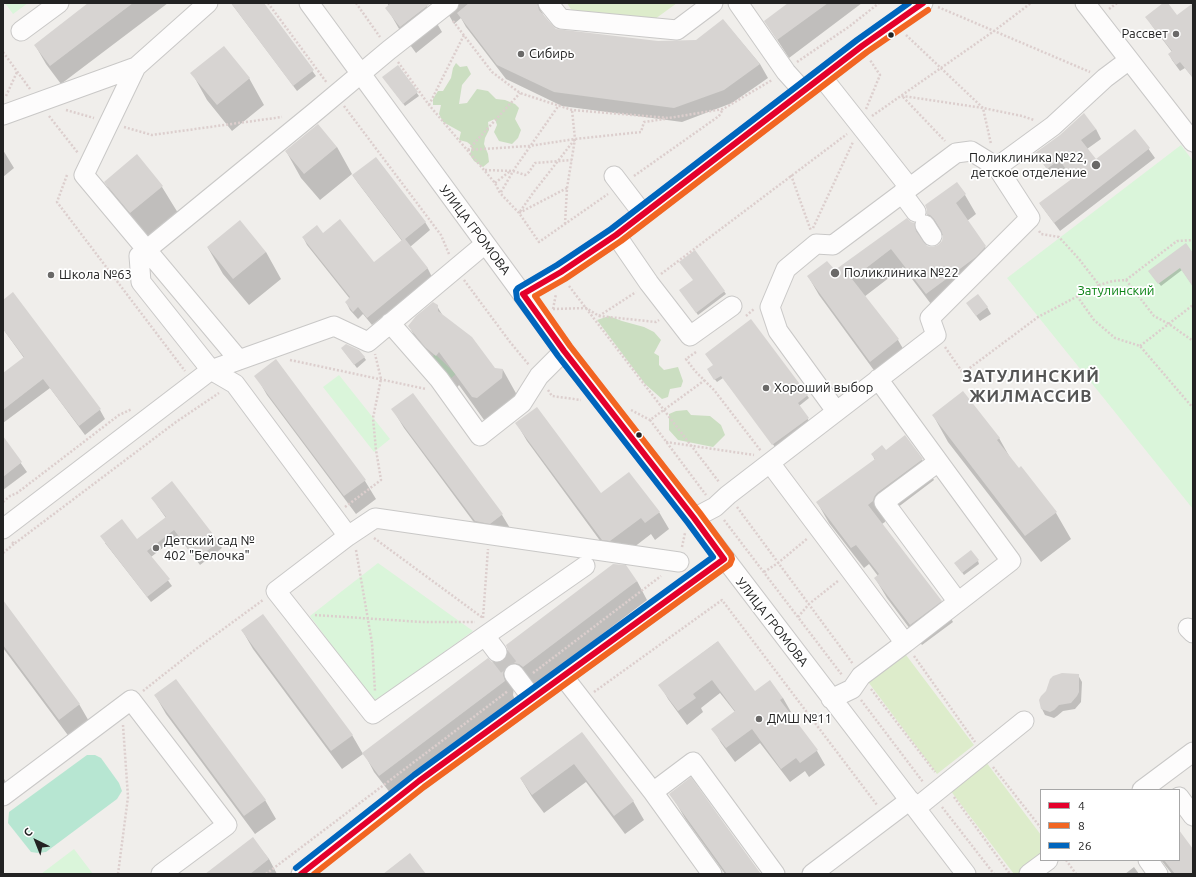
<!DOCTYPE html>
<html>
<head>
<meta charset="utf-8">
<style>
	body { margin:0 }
	#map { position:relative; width:1196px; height:877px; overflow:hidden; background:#f0eeeb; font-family:Ubuntu,sans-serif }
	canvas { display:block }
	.frame { position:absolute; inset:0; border:4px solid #222; pointer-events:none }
	.legend { position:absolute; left:1040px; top:789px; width:140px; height:72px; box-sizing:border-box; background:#fff; border:1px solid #a7a7a7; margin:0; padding:5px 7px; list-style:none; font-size:12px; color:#222 }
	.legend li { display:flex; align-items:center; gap:8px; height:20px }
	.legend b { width:20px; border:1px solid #a7a7a7 }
	.north { position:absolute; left:16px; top:821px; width:40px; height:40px; -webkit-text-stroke:3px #fff; paint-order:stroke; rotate:317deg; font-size:11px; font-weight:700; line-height:16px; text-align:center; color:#222 }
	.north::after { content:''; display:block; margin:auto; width:14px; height:18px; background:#222; clip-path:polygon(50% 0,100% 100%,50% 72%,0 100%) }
</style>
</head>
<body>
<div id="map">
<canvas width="1196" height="877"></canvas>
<div class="frame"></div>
<ul class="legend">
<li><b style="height:5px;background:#e4002b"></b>4</li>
<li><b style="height:5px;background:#f26522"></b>8</li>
<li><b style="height:5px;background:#0065bd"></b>26</li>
</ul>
<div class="north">С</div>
</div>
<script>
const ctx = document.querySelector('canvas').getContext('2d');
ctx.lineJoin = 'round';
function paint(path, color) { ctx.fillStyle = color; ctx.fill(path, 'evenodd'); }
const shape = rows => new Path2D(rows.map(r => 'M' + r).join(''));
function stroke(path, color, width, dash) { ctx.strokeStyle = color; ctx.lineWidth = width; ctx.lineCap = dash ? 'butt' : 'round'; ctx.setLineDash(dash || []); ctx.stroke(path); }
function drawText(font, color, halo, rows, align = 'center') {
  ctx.font = font + ' Ubuntu,sans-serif'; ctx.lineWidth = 3.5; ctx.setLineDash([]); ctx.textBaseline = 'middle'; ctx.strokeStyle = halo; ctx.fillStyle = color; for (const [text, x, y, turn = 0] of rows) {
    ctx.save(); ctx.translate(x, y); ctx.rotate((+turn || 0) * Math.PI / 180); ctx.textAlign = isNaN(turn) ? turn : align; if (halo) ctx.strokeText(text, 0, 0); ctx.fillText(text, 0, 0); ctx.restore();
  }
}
paint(shape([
	[567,3,677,3,655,19,572,11],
	[903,651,974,745,937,774,866,679],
	[986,762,1041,835,1041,858,1020,874,1014,874,950,790]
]), '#ddeccb');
paint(shape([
	[456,63,460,67,467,66,471,74,462,85,459,104,467,103,477,89,488,91,496,99,505,100,515,104,519,108,515,119,521,130,518,138,512,144,499,141,494,132,497,125,495,119,488,122,489,130,485,138,484,144,488,154,489,162,483,167,474,161,470,155,472,146,467,142,459,140,461,132,443,122,439,114,441,105,433,105,433,99,438,91,443,91,451,78,453,68],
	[609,316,622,321,644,327,654,332,661,340,654,353,659,356,659,365,664,370,678,367,683,381,681,387,670,389,668,397,662,399,645,384,597,320],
	[687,410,691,415,710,416,721,425,725,435,713,447,678,440,669,430,669,414,676,411]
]), '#cbdec1');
paint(shape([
	[5,3,28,3,13,14],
	[1181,145,1193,161,1193,509,1007,278],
	[435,354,456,374,442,386,424,366],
	[339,375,390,439,374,452,323,387],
	[378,563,473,631,374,703,310,616],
	[74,849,93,874,41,874]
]), '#daf5da');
paint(shape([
	[87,755,95,755,101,758,119,783,122,791,117,799,46,852,38,853,31,852,8,823,9,812]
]), '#b7e6d2');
paint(shape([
	[90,3,168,3,61,84,46,64,35,45],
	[231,3,263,3,316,76,297,91],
	[387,3,425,3,442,32,416,53,402,34,387,8,389,6],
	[442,3,537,3,545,18,556,30,658,42,697,41,723,20,760,64,768,78,732,103,682,122,562,106,506,79,466,27,461,18,454,24],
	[790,3,862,3,789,58,765,21],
	[1165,3,1167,3,1177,16,1193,4,1193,78,1185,68,1180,71,1172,60,1169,54,1172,52,1150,23],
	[398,67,419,96,405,106,385,80],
	[192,73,249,78,264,105,232,131,207,100],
	[1096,129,1101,139,1087,149,1096,161,1135,130,1155,158,1060,231,1040,204,1073,179,1065,169,1053,178,1036,153],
	[337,147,352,174,320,200,301,178,286,151],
	[3,150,14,168,3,177],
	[137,156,162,187,178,213,146,239,120,208,105,182],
	[376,158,425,222,430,230,410,247,428,269,432,277,372,325,363,314,358,319,350,310,346,302,350,299,307,245,303,237,323,234,374,263,402,241,358,183,353,176],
	[957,184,965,195,976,214,967,221,985,247,996,266,986,276,937,312,903,267,864,297,898,340,909,359,881,380,819,295,808,276,834,272,914,223,925,242,925,246,932,248,938,246,943,241,944,236,938,233,927,214],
	[208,248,266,252,281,279,249,305,223,274],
	[695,251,726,294,698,315,682,293,694,281],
	[1193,254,1193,286,1182,270,1161,286,1151,274],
	[13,294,100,410,105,419,85,435,50,388,3,423,3,374,24,358,3,329,3,301],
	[437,306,443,316,494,369,503,370,522,404,492,431,459,385,456,389,428,360,409,326],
	[987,307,991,314,980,321,971,309],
	[751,321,809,398,799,406,809,421,775,447,723,378,717,382,709,372],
	[342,349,364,357,366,360,357,368],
	[256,376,365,481,376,499,356,514,267,395],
	[393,410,502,515,513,533,487,540,404,428],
	[933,415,999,438,1012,461,1056,513,1071,539,1041,562,948,442],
	[517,424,601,495,659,512,669,529,655,540,651,534,620,558,612,557,527,441],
	[905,437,922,460,934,480,889,514,885,518,885,522,882,524,941,601,953,622,922,645,887,598,875,578,878,576,869,564,864,568,829,523,817,502,875,460,872,454,885,452],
	[3,438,27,472,3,490],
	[156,504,218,542,222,548,200,565,178,536,151,557,172,586,151,602,105,543,137,540,166,518],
	[978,561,979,564,964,575,957,566],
	[637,581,647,600,534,686,514,688,513,695,515,700,391,794,374,772,364,753,492,663,498,664,504,661],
	[3,602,79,704,90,723,70,738,3,648],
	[242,630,352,735,363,754,342,769,253,649],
	[717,642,755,693,783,698,791,712,789,713,817,751,825,765,809,777,805,771,790,782,760,743,735,762,721,743,713,729,735,712,720,693,701,708,703,712,687,725,668,699,660,685],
	[1078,675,1082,682,1081,702,1075,709,1063,711,1057,716,1054,718,1045,715,1042,709],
	[155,695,265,800,276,819,255,834,166,714],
	[582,733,633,801,644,820,625,834,586,782,544,813,532,797,521,779],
	[3,777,9,788,3,793],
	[671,794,759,874,725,874,686,820],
	[1179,832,1193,851,1193,874,1172,874,1161,860,1179,860],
	[253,839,269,859,277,874,207,874],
	[1134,867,1139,874,1125,874]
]), '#0003');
paint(shape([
	[88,3,133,3,50,66,34,45],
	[231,3,264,3,314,70,293,86],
	[391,3,431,3,400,27,385,8],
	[469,3,537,3,539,10,556,29,658,41,696,40,723,19,760,64,724,90,674,108,554,92,497,65,457,13],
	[788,3,828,3,777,40,764,21],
	[1163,3,1168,3,1177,15,1193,3,1193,78,1180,62,1176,65,1168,54,1172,51,1145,17],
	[224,46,250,78,217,105,190,73],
	[398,65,418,92,403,104,382,77],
	[1084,113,1096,129,1081,140,1096,159,1135,129,1150,148,1054,223,1039,203,1073,178,1059,160,1047,169,1035,153,1060,135],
	[318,124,337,147,304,174,285,151],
	[137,154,163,186,130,213,104,182],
	[376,157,426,222,405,239,428,268,367,318,358,307,353,312,345,302,350,297,302,237,317,225,323,233,340,219,374,262,402,240,352,175],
	[957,182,966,194,956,203,986,246,976,257,926,294,891,249,852,279,899,339,870,362,807,276,827,261,835,270,907,218,911,222,915,223,916,231,927,246,932,247,938,245,942,241,943,236,941,230,934,219,930,215,926,214,927,210,925,205],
	[240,220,266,252,233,279,207,247],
	[1186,243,1193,253,1193,287,1180,268,1158,284,1148,271],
	[695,250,725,291,696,313,679,290,693,280,679,262],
	[13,292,101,409,79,426,43,379,3,410,3,373,24,357,3,329,3,300],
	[978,294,988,307,976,316,966,303],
	[433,302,438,305,438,311,472,337,495,368,503,369,502,378,477,398,472,397,439,352,436,356,425,347,408,326,416,316],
	[751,319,808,395,798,403,809,418,772,445,721,376,714,380,707,369,713,365,705,354],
	[346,344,359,350,365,357,354,365,341,348],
	[276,359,366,480,344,496,254,376],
	[963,391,1000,438,997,440,1019,468,1021,466,1057,512,1025,536,932,415],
	[413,393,503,514,490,524,475,521,391,409],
	[537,407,601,493,629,472,660,512,645,523,641,518,610,541,602,540,515,423],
	[905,435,923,459,877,493,874,497,873,501,868,505,942,601,910,625,874,578,879,574,856,545,851,548,816,502,875,459,871,454,882,445,886,450],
	[3,436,22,462,3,477],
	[172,481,219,542,196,559,174,530,147,551,170,579,147,597,100,536,122,519,137,539,166,517,151,498],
	[971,550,979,560,962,573,954,563],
	[613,564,626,565,637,581,523,667,519,664,513,663,507,665,504,669,503,675,505,681,379,776,362,753,488,658,492,662,498,663,504,661,507,657,508,651,506,645],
	[3,600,80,704,59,720,3,645],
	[263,614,353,735,331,751,241,630],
	[718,641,755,691,770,680,783,698,780,700,818,750,800,763,796,758,781,769,752,729,726,748,711,729,735,711,712,680,693,694,696,698,678,711,658,685],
	[1062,673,1079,674,1079,692,1077,696,1071,703,1059,705,1054,710,1050,712,1041,709,1039,700,1041,696,1046,691,1050,679,1053,676],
	[176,679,266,800,244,816,154,695],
	[582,732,634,801,614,816,574,764,532,795,520,778],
	[691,777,721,819,761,874,727,874,669,794],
	[1179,830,1193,849,1193,874,1175,874,1164,860,1179,860],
	[253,837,269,859,250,874,205,874],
	[410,853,426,874,383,874]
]), '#d7d4d2');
stroke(shape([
	[497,652,514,674]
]), '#c7c5c3', 19, [19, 10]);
const minor = shape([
	[309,3,564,351,694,518,966,874],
	[548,3,561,19,677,30,713,3],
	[738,3,786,72,803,91],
	[1085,3,1193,142],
	[21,31,59,3],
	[136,67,84,175,239,360],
	[822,77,909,187],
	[3,115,136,67,208,3],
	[614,176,643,214],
	[902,193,916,212],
	[925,225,932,236],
	[616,235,649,283,690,336,732,306],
	[523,294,561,272,616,235,862,46,923,3],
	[390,323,439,379,480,436,522,403,539,376,564,351],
	[878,379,1011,561,905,643],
	[836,411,778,331,770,307,786,269,816,244,833,245,956,153,971,151,997,167,1053,126,1105,78,1129,60],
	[938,462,884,502,958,602],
	[770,463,905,643,861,676,852,689,831,699],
	[694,518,715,507,728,495,936,335,930,318,1030,218,997,167],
	[3,529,211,370,334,326,368,342,485,244],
	[348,536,235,384,211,370,141,282,139,256,315,112,389,50,449,3],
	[585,566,373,714,276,591,348,536,375,518,679,562],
	[1188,628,1193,633],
	[485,636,497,652],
	[514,674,532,698],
	[563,676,653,792,693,762,775,874],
	[1142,790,1193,752],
	[653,792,712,874],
	[3,796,131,700,227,825,161,874],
	[1179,797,1193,816],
	[916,808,1024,721],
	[1148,860,1158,874],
	[301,874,419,781,724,559],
	[812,874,910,800],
	[1029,874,1048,860]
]);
stroke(minor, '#c9c8c7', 21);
stroke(shape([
	[268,3,327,83],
	[356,3,380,37],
	[938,7,1090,72],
	[1109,9,1117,3],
	[453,21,492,72,520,93,572,110,669,118,723,109,772,80],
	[906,35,983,108,991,144],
	[3,52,30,89],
	[398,62,429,105,495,183,500,193,519,213,539,242,608,194],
	[797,62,850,26,879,3],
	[902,95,903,96,983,108,1022,116,1034,120],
	[6,96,17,72],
	[903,97,945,141],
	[429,105,464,35],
	[344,106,441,235,449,254],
	[866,109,880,75,870,60],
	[66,110,94,118],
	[49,116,78,153],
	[872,116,994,31,1031,3],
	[124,127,152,135,282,117],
	[468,150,529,146,575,139,641,132,644,122,665,119],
	[468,150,520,93],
	[485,170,513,171,525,175,529,172,535,163,572,160],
	[67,175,57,202,185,371],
	[791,175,811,231],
	[634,176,719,116,723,109],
	[495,183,509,172],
	[567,188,519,213,533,193,575,139],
	[501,192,515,168,559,105],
	[565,224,567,188,575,139,572,110],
	[813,228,853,142],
	[1039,231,1041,234,1059,237,1079,259,1099,285,1113,281,1126,280,1154,316,1169,324,1193,341],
	[661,274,847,134],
	[464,280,510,342,529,365],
	[1126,280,1177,241,1193,240],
	[569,286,719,482],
	[1077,296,1094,320,1115,338,1140,346,1193,408],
	[553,309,556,294],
	[553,309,586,308,599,316,656,322,659,320],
	[599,316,636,292],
	[746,316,754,309],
	[1140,346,1193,305],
	[945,347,963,373,1038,317,1099,285],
	[696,352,686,359,695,371,714,390,761,451],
	[290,360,426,389],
	[705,380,650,420,706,495],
	[548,390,552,396,581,400],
	[631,410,650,420],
	[666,442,754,455],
	[3,502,10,496,17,493,119,415,132,409],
	[345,507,381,480,376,450,373,418,381,379,375,354],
	[737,507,853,664],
	[724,520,842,675],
	[374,538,483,618],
	[12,542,14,544,176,422,219,393],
	[682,547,685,533],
	[356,550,372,643,375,691],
	[3,553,14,544],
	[764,572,778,563,808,538],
	[315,615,422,622,475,622],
	[798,617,809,604,839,580],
	[483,618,488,549],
	[914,656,975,742],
	[533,673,661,576],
	[871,689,935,772],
	[143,691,196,649,263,600],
	[594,692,722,600,877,805],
	[861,700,923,782],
	[993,767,1041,828],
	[954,797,1010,874],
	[942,807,994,874],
	[1066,860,1076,874],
	[118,874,128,797,123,725],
	[266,874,508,691]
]), '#dccecd', 2.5, [2, 2]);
stroke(minor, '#fdfcfc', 19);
stroke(shape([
	[523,294,561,272,616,235,862,46,923,3],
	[523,294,564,351,694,518,724,559],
	[301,874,419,781,724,559]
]), '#e4002b', 6);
stroke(shape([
	[314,874,424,787,730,564,732,559,731,555,700,513,570,346,535,296,565,279,621,241,867,52,928,10]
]), '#f26522', 6);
stroke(shape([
	[296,868,414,775,713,557,688,523,558,356,517,299,516,291,518,288,557,265,611,229,857,40,909,3]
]), '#0065bd', 6);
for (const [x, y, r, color] of [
	[1176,34,4,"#6a6968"],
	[891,35,3.5,"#222"],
	[521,54,4,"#6a6968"],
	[1096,165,5,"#6a6968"],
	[835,273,5,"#6a6968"],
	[51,275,4,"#6a6968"],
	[766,388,4,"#6a6968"],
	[639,435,3.5,"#222"],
	[156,548,4,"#6a6968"],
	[759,719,4,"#6a6968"]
]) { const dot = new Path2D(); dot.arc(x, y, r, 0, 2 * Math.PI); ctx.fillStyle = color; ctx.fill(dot); stroke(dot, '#fff', 1.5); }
drawText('13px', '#222', '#fff', [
	["Рассвет",1168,34,"right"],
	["Сибирь",529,54],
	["Поликлиника №22,",1087,158,"right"],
	["детское отделение",1087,173,"right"],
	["Поликлиника №22",844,273],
	["Школа №63",59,275],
	["Хороший выбор",774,388],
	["Детский сад №",164,541],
	["402 \"Белочка\"",164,556],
	["ДМШ №11",767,719]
], 'left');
drawText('13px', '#222', '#fff', [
	["УЛИЦА ГРОМОВА",475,230,53],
	["УЛИЦА ГРОМОВА",772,622,52]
]);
drawText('13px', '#0c8416', '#fff', [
	["Затулинский",1116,291]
]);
ctx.letterSpacing = '1px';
drawText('bold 17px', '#555', '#fff', [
	["ЗАТУЛИНСКИЙ",1031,376],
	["ЖИЛМАССИВ",1031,396]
]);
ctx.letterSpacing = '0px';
</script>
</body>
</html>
